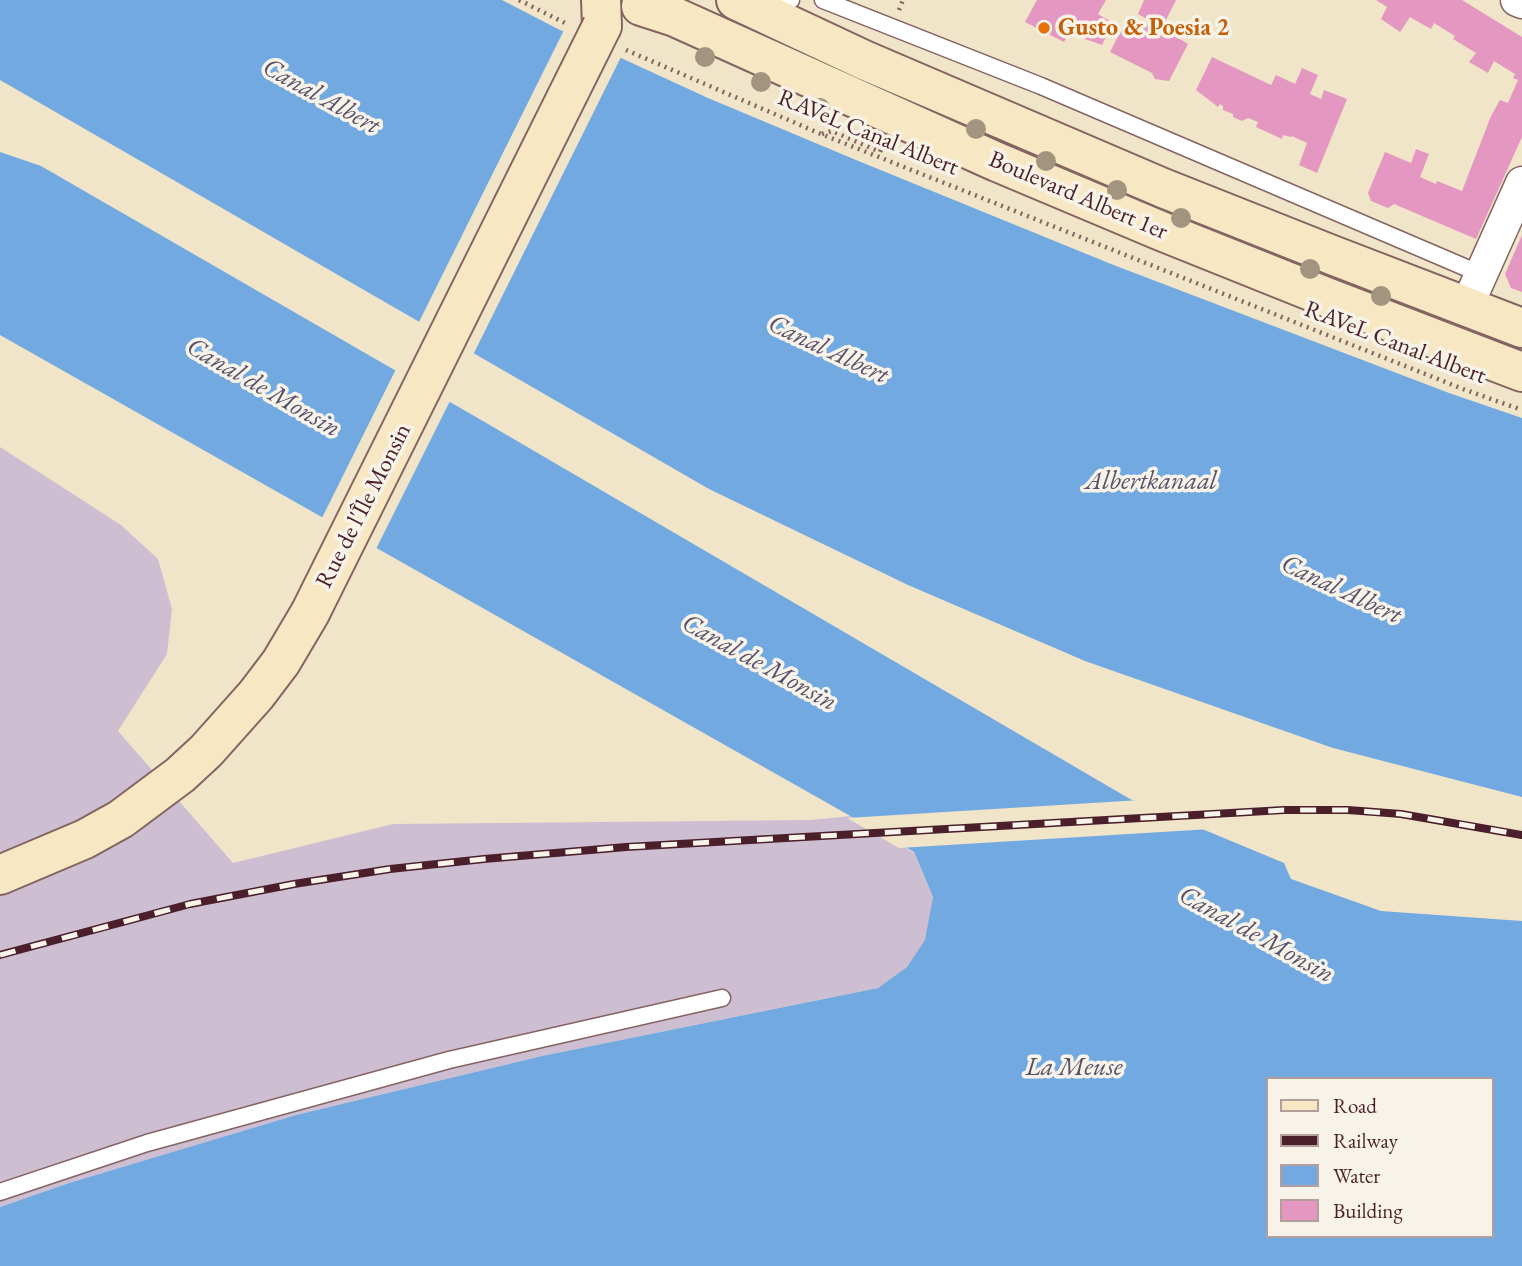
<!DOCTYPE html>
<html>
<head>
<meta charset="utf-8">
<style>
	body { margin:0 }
	#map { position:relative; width:1522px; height:1266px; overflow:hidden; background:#f0e4c9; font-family:"EB Garamond",serif }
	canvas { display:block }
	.legend { position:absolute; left:1266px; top:1077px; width:228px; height:161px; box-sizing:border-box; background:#f7f3e8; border:2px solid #b29e9c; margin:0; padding:9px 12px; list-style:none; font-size:21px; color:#4a1f2b }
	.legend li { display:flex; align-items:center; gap:14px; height:35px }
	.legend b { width:35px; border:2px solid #b29e9c }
</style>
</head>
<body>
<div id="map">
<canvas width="1522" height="1266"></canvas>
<ul class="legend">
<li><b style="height:9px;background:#f7e8c3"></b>Road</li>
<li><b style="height:9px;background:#4a1f2b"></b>Railway</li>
<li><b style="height:19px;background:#73a9e1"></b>Water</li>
<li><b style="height:19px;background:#e498c1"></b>Building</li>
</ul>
</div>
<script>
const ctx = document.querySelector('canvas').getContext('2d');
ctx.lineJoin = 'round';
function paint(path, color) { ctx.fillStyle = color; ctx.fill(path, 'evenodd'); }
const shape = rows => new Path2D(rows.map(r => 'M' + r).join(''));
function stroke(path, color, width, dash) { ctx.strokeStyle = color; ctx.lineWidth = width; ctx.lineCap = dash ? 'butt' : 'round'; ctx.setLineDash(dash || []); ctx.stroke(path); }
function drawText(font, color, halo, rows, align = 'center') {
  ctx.font = font + ' "EB Garamond",serif'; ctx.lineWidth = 7; ctx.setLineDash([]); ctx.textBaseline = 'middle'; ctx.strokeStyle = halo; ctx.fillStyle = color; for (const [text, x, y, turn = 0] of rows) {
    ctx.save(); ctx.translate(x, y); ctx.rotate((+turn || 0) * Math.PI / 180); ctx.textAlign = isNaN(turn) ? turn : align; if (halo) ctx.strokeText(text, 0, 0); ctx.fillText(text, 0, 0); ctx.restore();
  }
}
paint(shape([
	[0,447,121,525,158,559,172,609,167,654,118,731,233,863,393,824,810,820,852,816,914,853,933,897,926,940,907,967,878,988,542,1056,296,1115,69,1183,0,1207]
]), '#cebed2');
paint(shape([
	[0,0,502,0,558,29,708,98,856,160,1111,264,1449,393,1522,418,1522,797,1333,748,1085,661,908,585,709,489,0,80],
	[0,152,41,166,476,417,1130,799,1284,863,1291,879,1381,911,1522,921,1522,1266,0,1266,0,1207,69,1183,296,1115,542,1056,878,988,907,967,925,940,933,897,914,852,0,335],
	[1268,1079,1492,1079,1492,1236,1268,1236]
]), '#73a9e1');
paint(shape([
	[565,28,622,55,472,357,417,326],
	[397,367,451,399,375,551,321,520],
	[1141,800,1211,829,899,848,847,818]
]), '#f0e4c9');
paint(shape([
	[1037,0,1106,0,1098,14,1113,23,1102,45,1085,39,1076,31,1070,29,1064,42,1025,22],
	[1144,0,1176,0,1162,28,1188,44,1169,81,1155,79,1152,73,1110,52,1127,19,1146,28,1149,20,1138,14],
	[1376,0,1462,0,1522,37,1522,137,1476,239,1394,204,1388,208,1371,201,1368,193,1385,152,1411,163,1416,149,1429,154,1420,177,1436,184,1437,181,1462,191,1491,116,1500,100,1508,103,1518,80,1513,78,1515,74,1494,61,1488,73,1469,62,1476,53,1453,39,1455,36,1434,23,1431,29,1410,17,1400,32,1381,19,1387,7],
	[1212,57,1271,85,1276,75,1295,84,1302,68,1318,75,1310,94,1321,99,1324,90,1347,99,1317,173,1299,165,1307,143,1292,136,1291,137,1283,135,1282,139,1256,127,1258,122,1248,118,1242,121,1233,117,1233,114,1223,110,1223,106,1220,104,1218,107,1196,90],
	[1522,235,1522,292,1511,288,1505,274]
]), '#e498c1');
const lane = shape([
	[823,0,1041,86,1469,269,1481,271],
	[763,7,774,3,791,0],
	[0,1192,147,1143,449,1060,722,998]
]);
const street = shape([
	[1517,0,1522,2],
	[1466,308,1522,183]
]);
const secondary = shape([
	[601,0,602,26],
	[736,0,864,60,1163,188,1332,255,1522,328],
	[641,6,675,17,997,162,1161,231,1326,297,1522,372],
	[0,875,85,839,121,819,180,775,206,751,256,695,281,662,310,613]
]);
stroke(lane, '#846462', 19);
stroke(street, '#846462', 35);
stroke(secondary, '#846462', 42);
stroke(shape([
	[519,0,567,24],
	[899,10,903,0],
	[626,50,821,134,1463,389,1522,410],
	[822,134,832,131,880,152,883,144]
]), '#846462', 4.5, [2, 5]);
stroke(lane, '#fff', 16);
stroke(street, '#fff', 32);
stroke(secondary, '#f7e8c3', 38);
const rail = shape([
	[0,955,190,904,294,884,390,869,484,859,626,847,1284,810,1348,810,1401,814,1522,835]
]);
stroke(rail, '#4a1f2b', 8);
stroke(rail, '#f7f3e8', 5, [16]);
const secondaryBridge = shape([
	[310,613,602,26]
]);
stroke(secondaryBridge, '#846462', 42, []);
stroke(secondaryBridge, '#f7e8c3', 38);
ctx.fillStyle = '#a2947f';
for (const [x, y] of [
	[705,57],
	[761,82],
	[820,108],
	[976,129],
	[1046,161],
	[1117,190],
	[1181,218],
	[1310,269],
	[1381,296]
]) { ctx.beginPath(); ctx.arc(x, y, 10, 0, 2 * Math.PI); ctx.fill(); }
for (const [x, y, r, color] of [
	[1044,28,7,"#e8710a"]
]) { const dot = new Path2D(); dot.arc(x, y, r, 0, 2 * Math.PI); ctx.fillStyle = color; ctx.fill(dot); stroke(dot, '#f7f3e8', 2.5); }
drawText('bold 24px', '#c56008', '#f7f3e8', [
	["Gusto & Poesia 2",1058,28]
], 'left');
drawText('24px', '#4a1f2b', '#f7f3e8', [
	["RAVeL Canal Albert",868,133,22],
	["Boulevard Albert 1er",1078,196,23],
	["RAVeL Canal Albert",1395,343,21],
	["Rue de l'Île Monsin",364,506,-63]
]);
drawText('italic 26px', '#584f6b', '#f7f3e8', [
	["Canal Albert",321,97,29],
	["Canal Albert",828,350,25],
	["Canal de Monsin",263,388,30],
	["Albertkanaal",1151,482],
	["Canal Albert",1341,590,25],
	["Canal de Monsin",759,663,29],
	["Canal de Monsin",1256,935,29],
	["La Meuse",1074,1068]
]);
</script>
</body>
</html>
